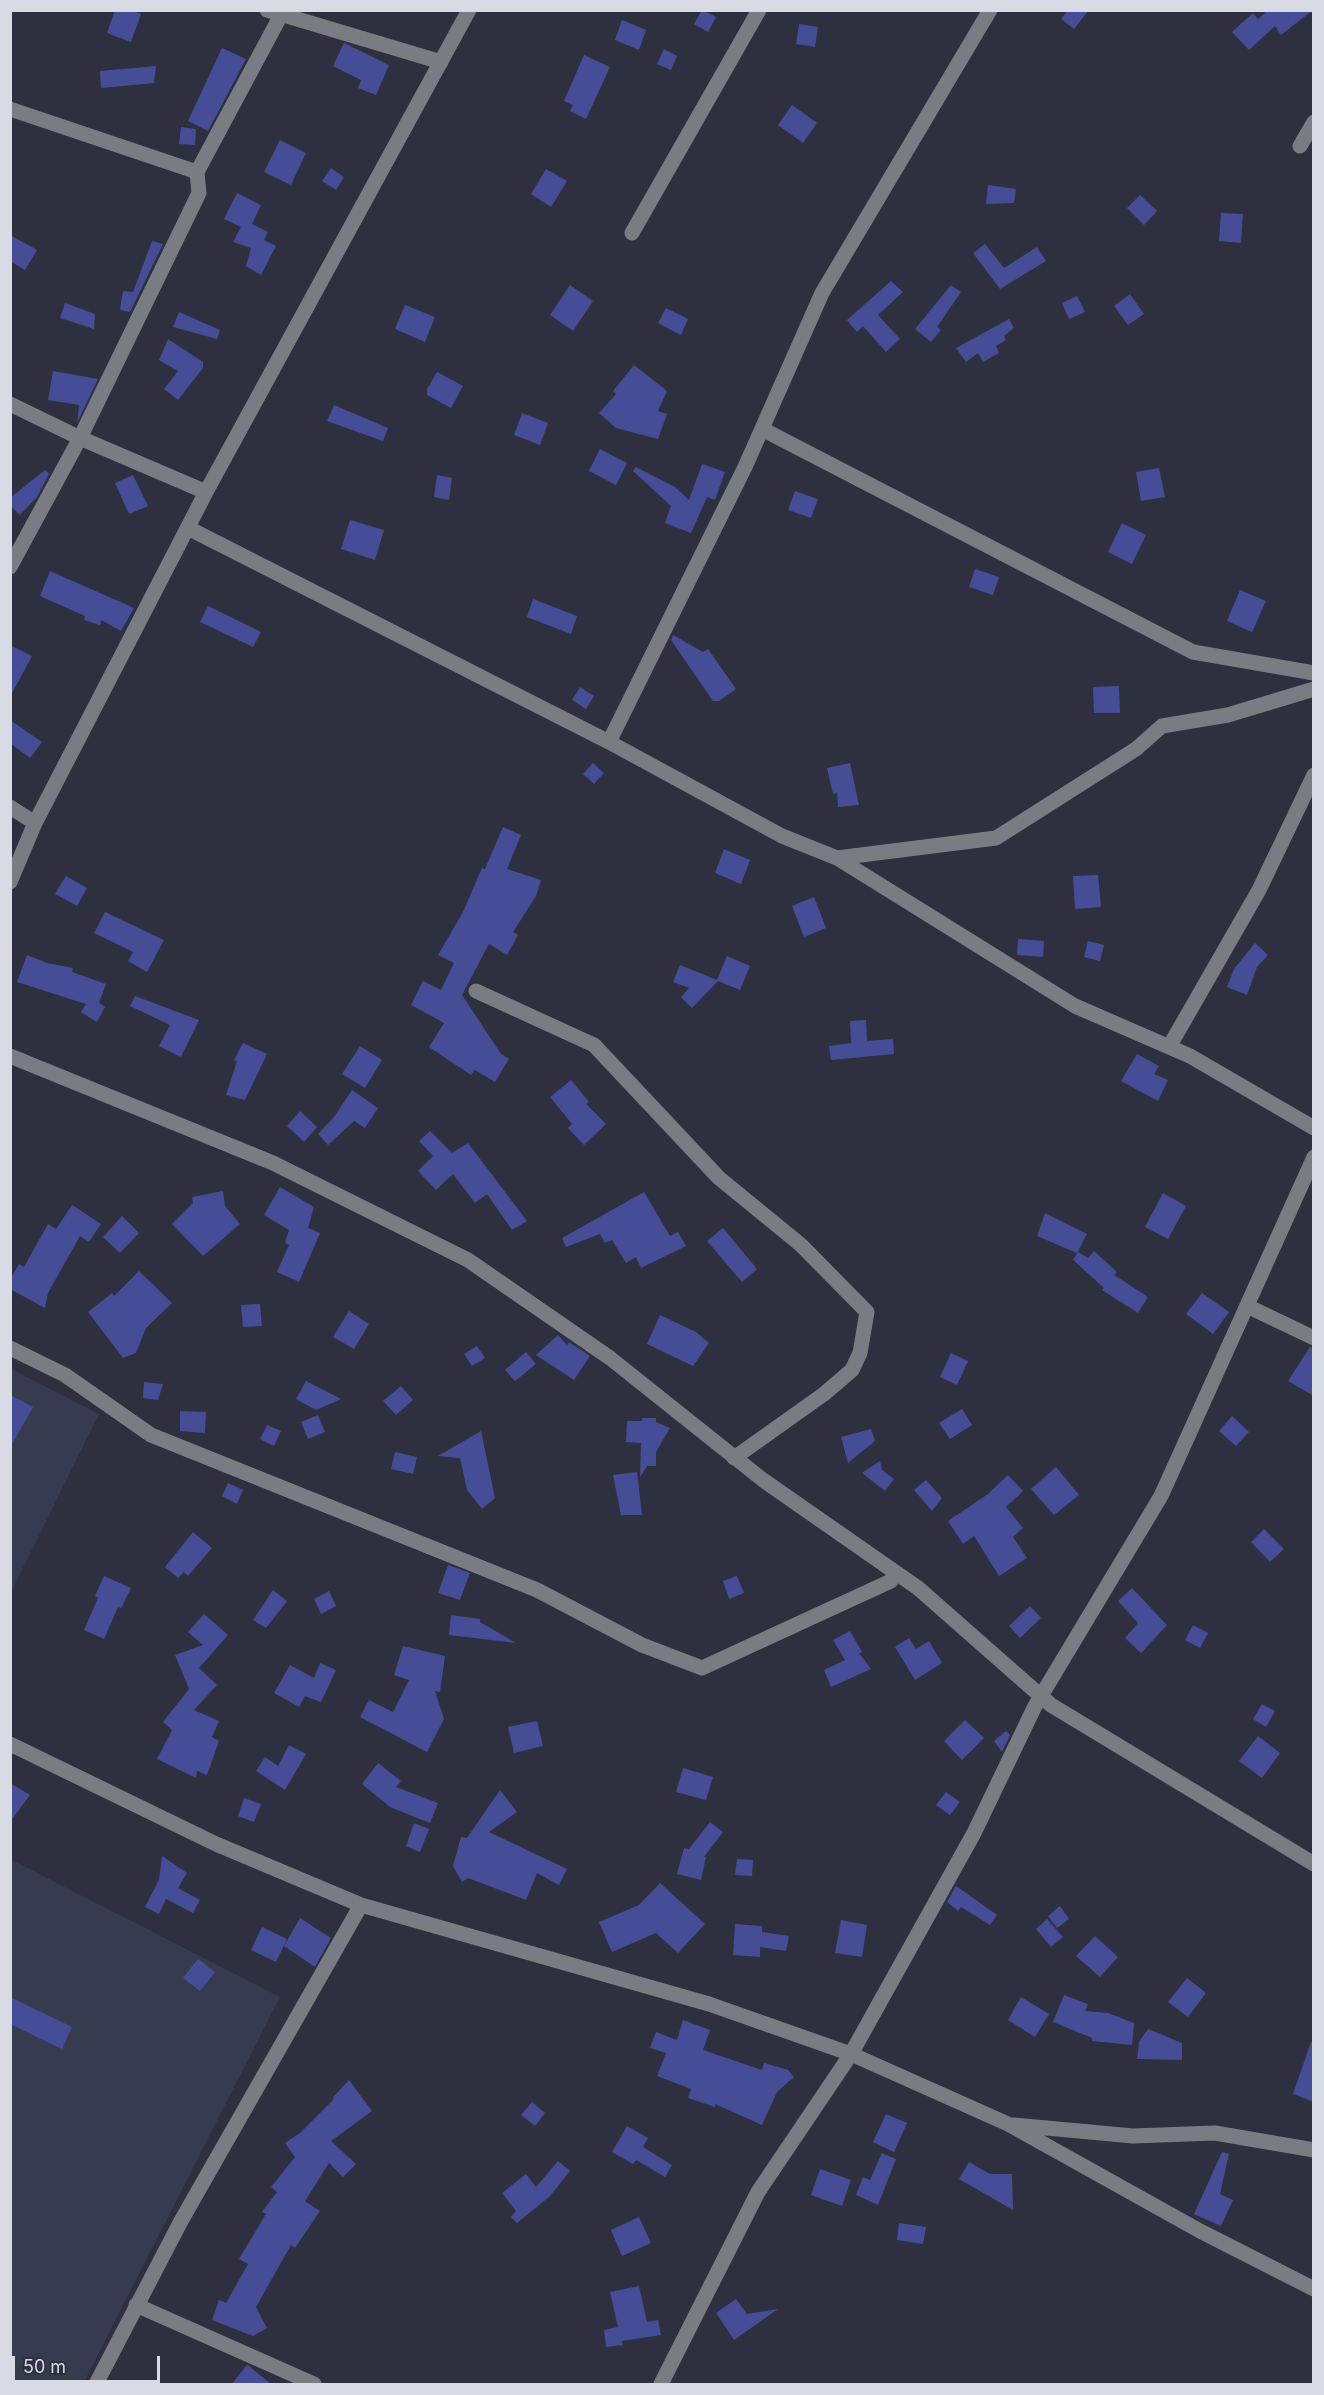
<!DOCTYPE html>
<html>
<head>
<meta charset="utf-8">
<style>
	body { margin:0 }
	#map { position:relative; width:1324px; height:2395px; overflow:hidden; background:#2e303f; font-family:Inter,sans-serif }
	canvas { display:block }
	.frame { position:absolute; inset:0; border:12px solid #d8dae4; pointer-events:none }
	.scale { position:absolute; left:12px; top:2356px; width:148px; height:27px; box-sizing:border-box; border:3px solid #d8dae4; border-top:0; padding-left:8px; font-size:18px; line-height:21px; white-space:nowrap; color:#d8dae4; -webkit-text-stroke:4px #2e303f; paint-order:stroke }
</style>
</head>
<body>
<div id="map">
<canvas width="1324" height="2395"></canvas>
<div class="frame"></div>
<div class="scale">50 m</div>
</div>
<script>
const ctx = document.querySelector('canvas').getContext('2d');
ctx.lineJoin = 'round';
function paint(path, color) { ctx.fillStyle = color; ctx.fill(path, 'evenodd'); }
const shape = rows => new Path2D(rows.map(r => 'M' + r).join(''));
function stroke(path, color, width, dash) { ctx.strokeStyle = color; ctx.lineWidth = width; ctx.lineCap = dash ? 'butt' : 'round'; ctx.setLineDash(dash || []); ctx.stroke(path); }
paint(shape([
	[11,1369,99,1414,11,1592],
	[10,1859,280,1997,83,2384,11,2384]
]), '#373b4f');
paint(shape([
	[115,10,132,10,141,14,131,42,107,33],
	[702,10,716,17,708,32,694,24],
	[1068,10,1089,10,1074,29,1061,19],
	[1263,10,1313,10,1281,35,1275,26,1249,50,1232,32,1253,13,1258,19,1265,13],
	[622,20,646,30,639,50,615,40],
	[799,24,818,27,815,47,796,44],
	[344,43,389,65,376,95,358,88,361,80,333,66],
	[222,48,246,59,208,131,188,121],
	[664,49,677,56,671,70,657,64],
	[584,55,610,67,586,119,570,111,573,105,564,101],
	[156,66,154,83,101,88,100,71],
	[792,105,817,123,803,143,778,125],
	[181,127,196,129,195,145,179,144],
	[280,140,306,153,291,185,264,172],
	[331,168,344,177,336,190,322,181],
	[546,169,567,181,551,207,531,194],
	[988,185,1016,189,1014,203,986,204],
	[237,193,261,205,252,224,268,232,264,240,276,246,261,275,246,266,251,248,233,242,241,227,224,219],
	[1140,195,1157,211,1144,225,1127,208],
	[1221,213,1243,214,1241,243,1219,241],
	[10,235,37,250,25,270,10,261],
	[152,241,163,244,130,312,120,310,123,291,133,292],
	[985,244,1004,268,1037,247,1046,261,1000,289,973,253],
	[891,281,903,292,878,315,900,339,886,352,863,326,857,332,847,320],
	[570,285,593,301,573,331,550,315],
	[951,285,961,292,937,327,941,330,931,342,915,329],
	[1130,294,1144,314,1128,325,1114,306],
	[1077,296,1085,312,1069,319,1062,303],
	[65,303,95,314,94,329,60,318],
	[405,305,435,317,425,342,395,329],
	[666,308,688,319,681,335,658,323],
	[179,312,220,330,217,339,173,327],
	[1009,319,1014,328,1004,336,1006,340,996,346,999,353,983,362,978,353,966,362,956,348],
	[168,339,203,362,203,368,178,400,164,389,178,371,159,360],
	[634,365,667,391,658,411,667,414,658,439,616,428,599,413,616,394,613,391],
	[53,371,98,379,77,423,79,405,48,400],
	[437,372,463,386,451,408,427,395,427,389],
	[334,405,388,428,383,441,327,421],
	[522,413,548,423,540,445,514,435],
	[600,449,627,463,616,485,589,471],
	[702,464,725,472,715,500,707,497,691,533,665,523,671,506,633,471,636,467,675,487,689,500],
	[1159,468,1165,497,1141,501,1136,472],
	[45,470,49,474,37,497,20,515,10,506,10,498],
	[133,475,148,506,129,514,115,483],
	[437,475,452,478,449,500,434,497],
	[795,491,818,499,811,518,788,510],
	[350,520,384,530,375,560,341,549],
	[1122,523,1146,535,1132,564,1108,552],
	[975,569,999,577,993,595,969,587],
	[50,571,134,608,121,631,101,620,100,625,84,620,85,616,40,596],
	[1240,590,1266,601,1252,632,1227,621],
	[533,599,577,616,571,634,527,617],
	[208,606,261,632,253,647,200,622],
	[673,635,703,652,708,649,736,689,719,701,713,701,671,640],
	[10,645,32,656,10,697],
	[1119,686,1120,713,1094,713,1093,687],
	[580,687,594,696,586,709,572,700],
	[10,720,42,742,30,758,10,743],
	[593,763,604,773,594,784,583,774],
	[850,763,859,805,838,807,837,793,833,794,827,768],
	[503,827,521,835,507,869,541,880,536,896,513,932,518,935,507,955,489,944,462,995,501,1054,509,1059,495,1082,475,1070,471,1075,429,1047,444,1023,411,1005,423,981,441,990,454,963,438,955,463,912,482,868,485,869],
	[724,849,750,860,741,884,715,873],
	[1098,875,1101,907,1075,909,1073,876],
	[66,876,87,888,77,906,55,894],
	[814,897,826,928,804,937,792,906],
	[105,912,164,940,147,972,128,961,133,952,94,933],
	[1018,939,1044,941,1043,957,1017,955],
	[1088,941,1104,945,1100,961,1084,957],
	[1255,943,1268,955,1257,967,1247,995,1227,987,1234,969],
	[27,955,47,963,73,968,72,972,106,984,99,1003,105,1007,97,1022,81,1012,86,1004,17,982],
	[727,956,750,966,740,990,718,981,692,1008,681,997,689,988,673,982,680,965,717,980],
	[135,996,199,1020,181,1057,159,1046,170,1025,130,1006],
	[866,1020,867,1041,893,1039,894,1054,831,1060,829,1046,851,1043,850,1021],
	[243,1043,267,1054,245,1100,226,1095,237,1061,234,1060],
	[360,1046,382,1060,365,1088,342,1074],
	[1137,1054,1159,1066,1154,1074,1168,1080,1158,1101,1121,1081],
	[571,1080,589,1102,586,1104,606,1124,584,1145,568,1128,572,1124,550,1097],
	[352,1090,378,1108,365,1128,354,1121,328,1145,318,1134,334,1117],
	[300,1111,317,1127,304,1142,287,1126],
	[430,1131,452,1153,468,1143,527,1221,512,1230,487,1194,475,1203,453,1174,436,1190,418,1171,433,1156,419,1141],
	[280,1187,314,1207,308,1228,320,1233,299,1282,277,1272,289,1245,285,1243,289,1230,264,1215],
	[223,1191,225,1206,240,1224,203,1256,172,1224,193,1203,192,1197],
	[644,1192,670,1236,678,1232,686,1246,641,1268,636,1257,626,1263,612,1240,605,1243,600,1234,566,1247,562,1238],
	[1163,1193,1186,1206,1168,1239,1145,1227],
	[72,1205,101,1224,89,1242,80,1236,48,1293,45,1308,10,1289,10,1280,19,1264,24,1267,48,1224,56,1229],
	[1045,1213,1087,1234,1077,1253,1037,1236],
	[122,1216,139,1233,120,1253,103,1237],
	[723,1228,757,1269,742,1282,707,1241],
	[1094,1251,1117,1272,1114,1275,1148,1297,1138,1313,1102,1290,1104,1288,1073,1260,1078,1252,1088,1258],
	[139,1271,172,1303,146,1328,136,1353,123,1358,88,1312,112,1293,114,1296],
	[1202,1293,1229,1312,1213,1334,1186,1314],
	[260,1304,262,1326,243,1327,241,1305],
	[349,1311,369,1324,354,1349,333,1337],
	[660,1315,696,1332,709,1343,693,1366,647,1344],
	[558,1335,567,1345,569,1342,590,1356,574,1380,536,1355],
	[477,1346,485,1358,472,1366,464,1354],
	[1310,1347,1314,1348,1314,1396,1288,1381],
	[526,1352,536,1364,515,1381,505,1370],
	[951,1353,968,1361,957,1385,940,1377],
	[306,1381,341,1399,316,1410,296,1399],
	[144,1382,163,1384,158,1400,143,1398],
	[401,1386,413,1400,396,1415,383,1401],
	[10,1395,33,1407,10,1448],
	[962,1409,972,1425,950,1439,939,1423],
	[180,1411,206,1412,205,1433,180,1431],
	[318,1415,325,1432,308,1439,301,1422],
	[1232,1416,1249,1432,1236,1446,1219,1431],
	[642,1418,656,1418,656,1422,670,1428,656,1452,656,1466,647,1466,640,1477,641,1443,626,1442,627,1421,642,1421],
	[267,1425,281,1431,274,1446,260,1439],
	[871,1429,875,1441,848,1463,841,1437],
	[481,1431,495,1498,482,1509,467,1490,460,1458,438,1456],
	[395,1452,417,1457,413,1474,391,1469],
	[880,1461,882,1470,894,1479,885,1491,862,1473],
	[1056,1467,1079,1495,1054,1515,1031,1489],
	[637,1472,642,1515,621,1515,613,1475],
	[1008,1475,1023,1491,1006,1507,1023,1528,1013,1537,1027,1558,999,1576,974,1536,963,1544,948,1521,988,1494],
	[926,1480,942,1498,932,1511,914,1490],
	[228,1483,243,1490,237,1504,222,1496],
	[1264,1529,1284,1549,1270,1562,1251,1542],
	[193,1532,212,1548,188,1576,184,1572,178,1578,165,1567],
	[448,1565,470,1573,460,1600,438,1593],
	[104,1576,131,1588,121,1608,118,1607,104,1639,84,1630,98,1598,95,1596],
	[737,1576,744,1593,729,1599,723,1581],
	[1132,1588,1167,1625,1141,1653,1125,1638,1138,1623,1118,1601],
	[273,1590,287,1601,266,1628,253,1620],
	[329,1591,336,1606,321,1614,314,1599],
	[1030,1606,1041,1618,1020,1638,1009,1626],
	[204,1614,228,1635,199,1668,217,1685,194,1710,219,1721,212,1737,219,1741,207,1775,197,1771,196,1778,157,1759,172,1730,163,1722,189,1689,175,1655,203,1645,188,1632],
	[451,1615,480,1619,480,1622,516,1643,449,1635],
	[1193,1625,1208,1633,1200,1648,1185,1640],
	[850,1631,862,1652,859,1653,871,1669,831,1687,824,1670,845,1660,833,1640],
	[909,1638,916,1649,929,1641,942,1663,915,1680,895,1647],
	[403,1646,445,1656,440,1692,435,1691,444,1719,427,1752,360,1717,369,1700,393,1712,409,1680,394,1675],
	[320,1663,336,1670,321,1702,305,1696,299,1707,274,1693,290,1665,314,1678],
	[1262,1704,1275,1711,1266,1727,1253,1719],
	[965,1720,984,1738,962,1760,944,1741],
	[537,1721,543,1746,514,1753,508,1727],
	[1006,1731,1010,1735,1002,1752,994,1741],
	[1258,1736,1280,1753,1262,1778,1239,1761],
	[289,1745,306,1754,285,1790,256,1771,265,1757,278,1766],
	[378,1763,401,1781,396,1787,438,1803,430,1823,390,1807,362,1784],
	[683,1768,713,1777,706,1800,676,1792],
	[10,1783,30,1795,10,1822],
	[500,1790,517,1812,489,1832,567,1869,559,1885,537,1873,526,1900,468,1878,462,1882,453,1866,461,1837,467,1838],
	[946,1792,960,1802,950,1815,936,1805],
	[244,1798,261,1804,254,1822,238,1816],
	[710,1822,723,1832,704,1857,706,1857,701,1880,677,1874,684,1848,689,1849],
	[414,1823,429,1829,420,1852,406,1846],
	[162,1856,187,1873,178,1888,200,1900,193,1913,166,1899,159,1914,145,1907,159,1880],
	[737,1859,753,1860,752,1876,735,1875],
	[660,1883,705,1924,678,1953,656,1933,612,1952,599,1922,639,1905],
	[956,1886,997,1915,990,1925,961,1907,958,1911,947,1902],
	[1060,1906,1069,1919,1057,1928,1048,1916],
	[300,1918,331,1938,315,1967,284,1946],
	[1047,1919,1063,1937,1051,1947,1036,1929],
	[841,1920,867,1925,862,1957,835,1953],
	[735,1924,762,1926,762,1932,789,1936,786,1951,760,1947,760,1957,733,1955],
	[262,1927,287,1939,276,1962,251,1950],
	[1095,1936,1118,1957,1100,1977,1076,1956],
	[198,1959,215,1972,200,1991,183,1978],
	[1187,1978,1206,1993,1188,2017,1168,2002],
	[1064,1995,1088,2004,1085,2011,1108,2013,1134,2023,1132,2045,1092,2041,1092,2038,1053,2022],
	[10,1997,72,2027,62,2049,10,2024],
	[1021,1997,1049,2014,1035,2037,1008,2020],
	[683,2020,710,2030,703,2050,762,2070,764,2063,788,2070,794,2077,777,2092,762,2125,715,2104,715,2107,688,2098,691,2089,657,2076,666,2053,650,2048,656,2032,677,2040],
	[1148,2029,1182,2043,1182,2060,1137,2059,1139,2042],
	[1311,2042,1314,2043,1314,2102,1293,2094],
	[349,2080,372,2111,331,2141,356,2164,343,2177,329,2163,305,2201,320,2211,295,2248,291,2245,256,2307,267,2328,253,2336,212,2320,219,2300,226,2303,248,2264,239,2259,266,2214,262,2212,277,2192,271,2187,295,2157,285,2143,300,2133,333,2100,334,2096],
	[532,2102,545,2113,535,2126,521,2115],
	[886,2114,907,2123,894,2152,873,2142],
	[627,2126,648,2138,643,2147,672,2165,665,2177,636,2160,633,2164,612,2152],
	[1222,2152,1229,2154,1220,2194,1233,2200,1221,2226,1194,2214],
	[882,2153,896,2159,878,2205,856,2195,863,2177,870,2180],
	[558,2161,570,2171,550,2196,517,2223,511,2217,516,2211,502,2193,526,2174,536,2187],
	[969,2162,990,2174,1012,2174,1013,2210,959,2179],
	[820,2169,851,2180,842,2206,811,2195],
	[639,2217,651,2243,622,2256,611,2230],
	[899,2223,926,2227,923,2244,897,2240],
	[639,2286,647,2322,658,2320,661,2335,622,2341,623,2345,606,2347,604,2330,618,2327,610,2292],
	[736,2299,747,2314,778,2309,734,2340,716,2313],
	[247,2365,249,2366,272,2385,231,2385]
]), '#464d97');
stroke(shape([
	[267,10,441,62],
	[10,109,197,172],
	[1300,146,1314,122],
	[632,233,759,10],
	[10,404,80,438,206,492],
	[762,429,1193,652,1314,673],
	[188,528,609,742,782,836,837,858,1075,1006,1190,1056,1314,1128],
	[10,567,80,438,199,193,197,172,281,15],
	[609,742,745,467,822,293,990,10],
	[10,807,35,823],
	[837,858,996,838,1136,749,1162,726,1228,715,1314,689],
	[10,882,35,823,206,492,469,10],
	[476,991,594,1045,719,1178,801,1245,867,1312,860,1353,852,1370,824,1394,734,1458],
	[1169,1047,1259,890,1314,775],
	[10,1056,273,1163,468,1260,610,1358,763,1480,918,1588,1051,1705,1314,1864],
	[1247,1306,1314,1338],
	[10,1348,65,1375,151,1435,537,1590,642,1645,702,1668,891,1581],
	[10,1744,216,1844,361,1905,709,2004,851,2054,1008,2124,1200,2231,1314,2289],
	[1014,2125,1133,2136,1215,2133,1314,2150],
	[136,2305,314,2384],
	[96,2384,181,2221,361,1905],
	[661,2384,758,2192,851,2054,974,1833,1035,1706,1161,1496,1314,1157]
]), '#7a7c83', 15);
</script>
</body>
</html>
